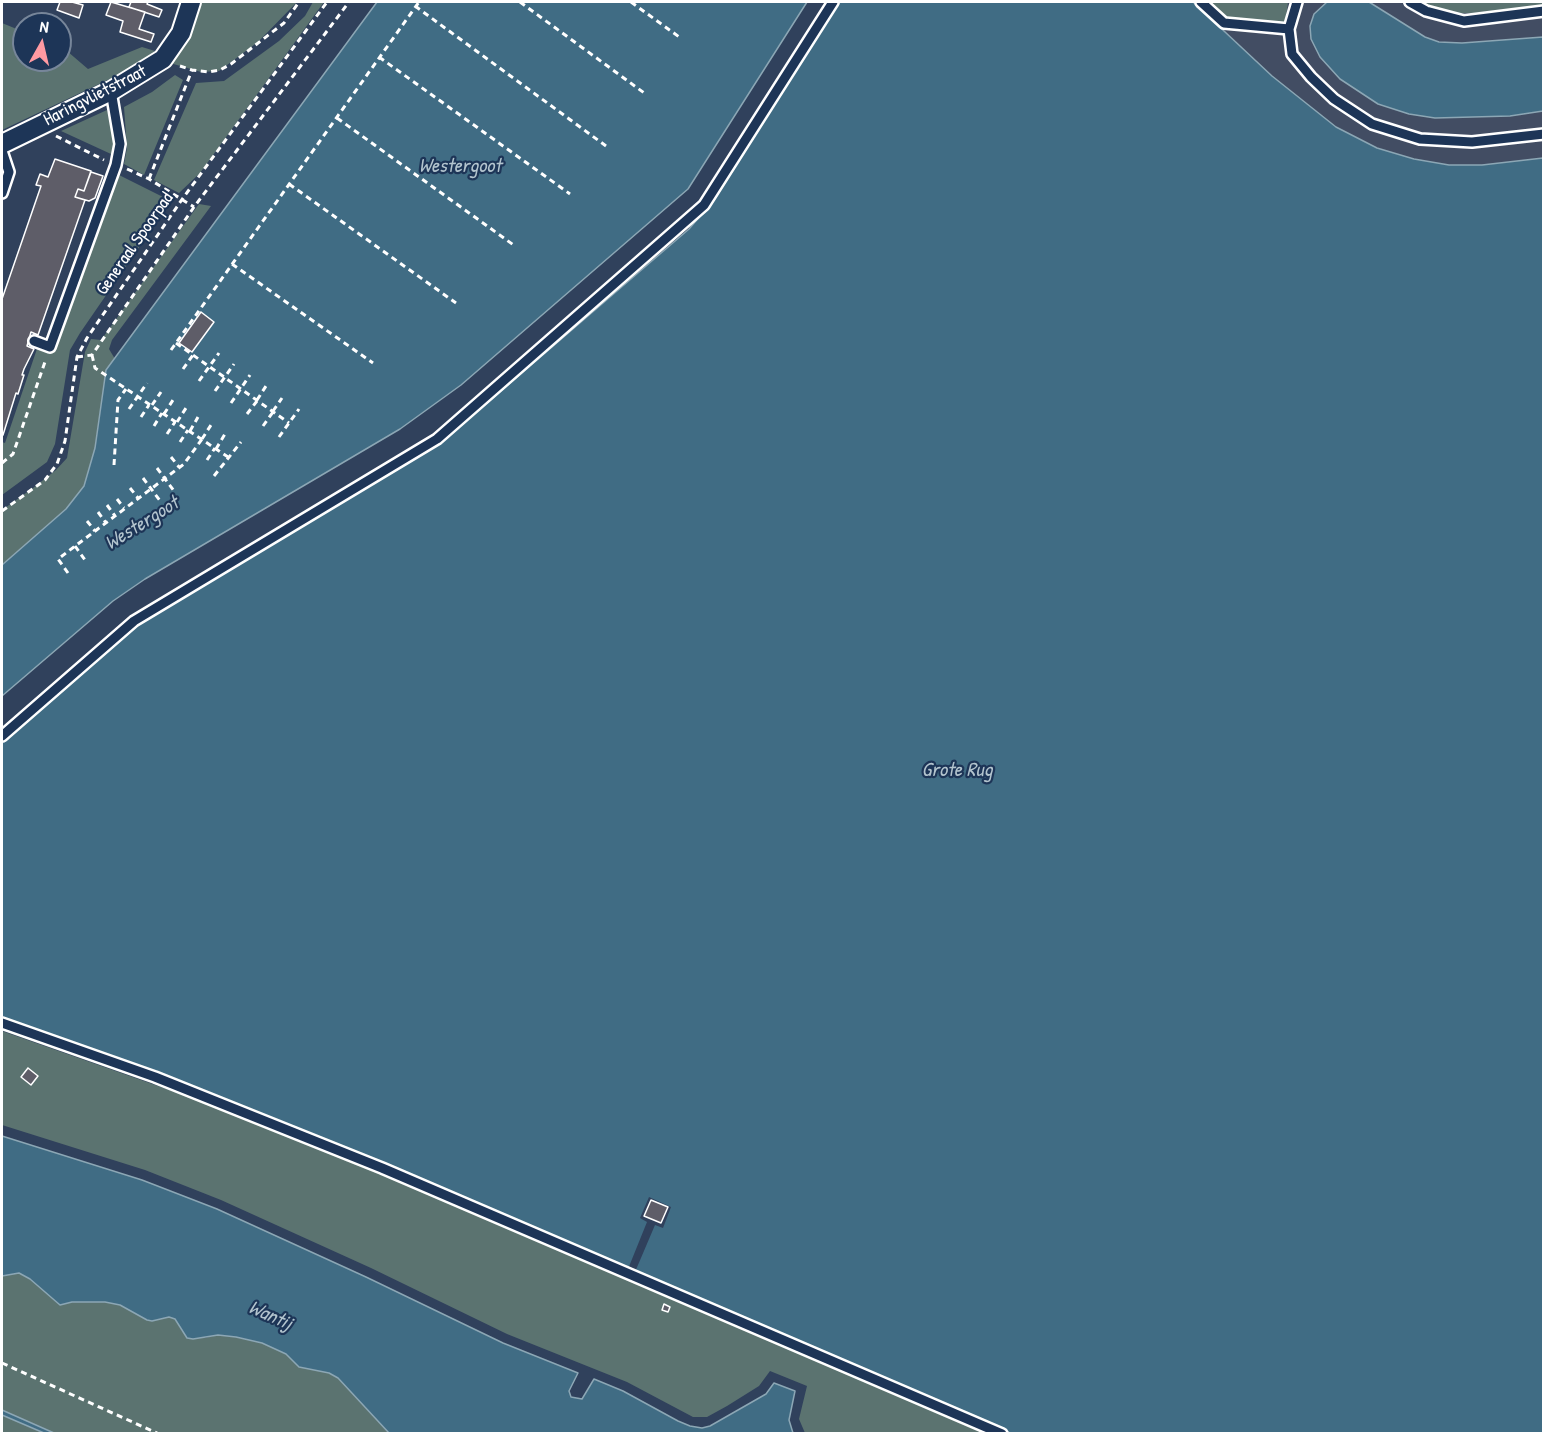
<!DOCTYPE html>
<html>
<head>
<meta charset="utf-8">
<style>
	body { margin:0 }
	#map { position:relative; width:1545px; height:1435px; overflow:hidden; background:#30415c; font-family:"Patrick Hand",sans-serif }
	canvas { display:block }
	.frame { position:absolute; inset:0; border:3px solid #fff; pointer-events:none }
	.north { position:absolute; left:12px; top:12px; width:60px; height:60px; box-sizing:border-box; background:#1d3557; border:2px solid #77869a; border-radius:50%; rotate:8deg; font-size:16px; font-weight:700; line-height:24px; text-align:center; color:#fff }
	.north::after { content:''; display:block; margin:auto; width:21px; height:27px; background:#ff9aa2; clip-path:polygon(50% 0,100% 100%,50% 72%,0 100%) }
</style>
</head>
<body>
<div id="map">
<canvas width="1545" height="1435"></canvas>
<div class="frame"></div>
<div class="north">N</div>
</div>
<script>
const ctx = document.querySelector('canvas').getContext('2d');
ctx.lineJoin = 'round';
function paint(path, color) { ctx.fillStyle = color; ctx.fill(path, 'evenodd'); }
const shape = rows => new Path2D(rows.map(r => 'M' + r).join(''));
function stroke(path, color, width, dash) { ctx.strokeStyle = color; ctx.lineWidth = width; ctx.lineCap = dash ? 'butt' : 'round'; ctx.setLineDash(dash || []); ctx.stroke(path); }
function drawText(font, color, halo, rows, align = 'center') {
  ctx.font = font + ' "Patrick Hand",sans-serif'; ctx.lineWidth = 4.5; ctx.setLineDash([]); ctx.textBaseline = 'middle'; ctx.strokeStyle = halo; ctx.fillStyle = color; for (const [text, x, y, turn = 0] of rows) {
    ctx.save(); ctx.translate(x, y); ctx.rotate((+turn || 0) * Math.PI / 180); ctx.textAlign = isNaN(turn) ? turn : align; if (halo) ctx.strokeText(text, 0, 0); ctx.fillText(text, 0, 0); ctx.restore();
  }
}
paint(shape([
	[1193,2,1543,2,1543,158,1482,165,1449,165,1414,159,1377,148,1336,127,1272,76]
]), '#424d63');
paint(shape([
	[196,2,297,2,258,42,219,71,201,72,170,63],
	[313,2,324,2,200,173,179,193,154,180,196,83,224,81,279,41,305,16],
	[1207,2,1288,2,1285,24,1228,19],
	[1419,2,1543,2,1544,5,1475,13,1456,13,1431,9],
	[2,23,24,32,24,60,60,60,60,45,88,69,142,47,155,51,133,68,2,130],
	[175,75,183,80,144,175,124,164,127,148,124,107,152,92],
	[107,110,113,128,115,141,113,153,111,154,61,131],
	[117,174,171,201,80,333,70,350,55,444,47,462,2,495,2,442,5,443,40,340,47,343],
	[199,204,211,206,112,340,109,349,115,359,106,370,95,448,84,486,66,509,2,565,2,510,33,488,56,470,67,458,85,352,91,339,101,340],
	[2,1031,198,1100,361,1163,993,1433,805,1433,799,1419,807,1386,770,1371,759,1386,727,1406,707,1417,693,1417,627,1382,507,1334,371,1268,221,1200,145,1170,2,1125],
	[19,1273,30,1279,60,1305,72,1302,105,1302,120,1305,147,1320,152,1321,169,1317,175,1319,182,1331,204,1338,218,1335,236,1337,262,1343,286,1354,299,1367,329,1373,338,1378,389,1433,54,1433,2,1410,2,1276],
	[2,1415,44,1433,2,1433]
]), '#5b7370');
const water = shape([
	[377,2,807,2,688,189,461,385,400,429,145,579,113,601,2,696,2,565,66,509,84,486,95,448,106,370,377,2],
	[839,2,1193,2,1272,76,1336,127,1377,148,1414,159,1449,165,1482,165,1543,158,1543,1433,1010,1433,295,1127,2,1022,2,740,113,644,149,616,413,460,447,435,487,403,689,229,714,200,839,2],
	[1327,2,1369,2,1425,37,1439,42,1462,43,1543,37,1543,111,1510,116,1435,118,1409,114,1378,104,1340,79,1320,57,1311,39,1310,26,1314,14,1327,2],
	[2,1136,142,1180,217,1209,366,1277,503,1343,578,1373,569,1391,571,1397,582,1399,594,1379,623,1391,678,1421,690,1426,702,1428,710,1426,766,1394,774,1383,795,1391,789,1420,793,1433,389,1433,338,1378,329,1373,299,1367,286,1354,262,1343,236,1337,218,1335,193,1339,187,1338,175,1319,169,1317,152,1321,147,1320,120,1305,105,1302,72,1302,60,1305,30,1279,19,1273,2,1276,2,1136],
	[2,1410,54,1433,44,1433,2,1415,2,1410]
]);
paint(water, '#406c84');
stroke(water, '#8ca7b5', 1.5);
paint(shape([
	[649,1197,671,1207,663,1228,655,1225,635,1272,628,1269,647,1222,640,1218]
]), '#30415c');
const building = shape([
	[60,2,72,2,83,5,79,18,57,10,60,2],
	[111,2,145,12,139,29,154,34,151,42,120,32,123,21,106,15,111,2],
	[131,2,148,2,147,4,162,10,159,17,129,7,131,2],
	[55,159,91,171,84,191,78,189,75,197,85,200,38,335,31,332,27,346,34,349,24,369,22,375,24,375,18,394,16,393,3,435,2,435,2,299,41,186,36,185,40,174,48,177,55,159],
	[91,172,103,176,95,198,89,201,75,197,78,189,84,191,91,172],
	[201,312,214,322,192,352,179,343,201,312],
	[28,1068,38,1076,31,1085,21,1077,28,1068],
	[651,1200,668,1207,661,1223,644,1216,651,1200],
	[664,1304,670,1307,668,1312,662,1310,664,1304]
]);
paint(building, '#5e5d68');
stroke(building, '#fff', 1.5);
const lane = shape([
	[1201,2,1224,23,1289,29],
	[1297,2,1289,29,1292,54,1311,77,1334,99,1372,124,1420,139,1472,142,1544,134],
	[1410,2,1426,11,1464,21,1544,11],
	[2,151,9,172,2,193],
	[34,341,50,347,116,165,120,144,111,91],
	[2,736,134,621,437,439,704,205,833,2],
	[2,1023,155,1077,382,1168,1002,1434]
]);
const street = shape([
	[2,144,111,91,163,59,181,33,191,2]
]);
stroke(lane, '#fff', 14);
stroke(street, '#fff', 22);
stroke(shape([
	[520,2,647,95],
	[631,2,682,39],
	[415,6,606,146],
	[379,57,570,194],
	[180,66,192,70],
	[337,118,515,246],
	[56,136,104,160],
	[127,169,149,179,194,207],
	[149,179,192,70,208,72,220,70,231,64,284,23,299,2],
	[289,184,456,303],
	[232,264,373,363],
	[176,343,289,423],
	[171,350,419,2],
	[92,355,95,368,228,457],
	[77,357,92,355,194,207,349,2],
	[183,369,193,355],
	[199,381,219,353],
	[215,391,234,364],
	[257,400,266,386],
	[231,403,250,375],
	[152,405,161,392],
	[129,409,147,383],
	[273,411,282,398],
	[164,414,173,400],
	[247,414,257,401],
	[141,417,149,405],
	[177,422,186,408],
	[154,426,162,413],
	[263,426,273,412],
	[190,431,198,417],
	[167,434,175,422],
	[279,437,299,409],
	[202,439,211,425],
	[180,442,188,430],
	[216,449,225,434],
	[171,457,179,467],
	[207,460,215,448],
	[2,463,13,454,46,359],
	[114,465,118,400,126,389],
	[157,468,174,491],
	[214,476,241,442],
	[143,478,161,502],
	[130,488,138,498],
	[117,499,124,508],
	[107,505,115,516],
	[2,511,45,480,57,464,65,441,77,357,87,338,183,198,327,2],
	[98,512,106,523],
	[87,521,95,531],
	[75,546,85,560],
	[68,573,58,559,184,464,202,439],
	[2,1363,159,1434]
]), '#fff', 3, [6, 4.5]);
stroke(lane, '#1d3557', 9);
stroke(street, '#1d3557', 18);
drawText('18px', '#fff', '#1d3557', [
	["Haringvlietstraat",95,96,-27],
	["Generaal Spoorpad",135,244,-55]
]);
drawText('italic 20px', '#b3c4ce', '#1d3557', [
	["Westergoot",460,167],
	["Westergoot",142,524,-32],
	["Grote Rug",957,771],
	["Wantij",270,1316,24]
]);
</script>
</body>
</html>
